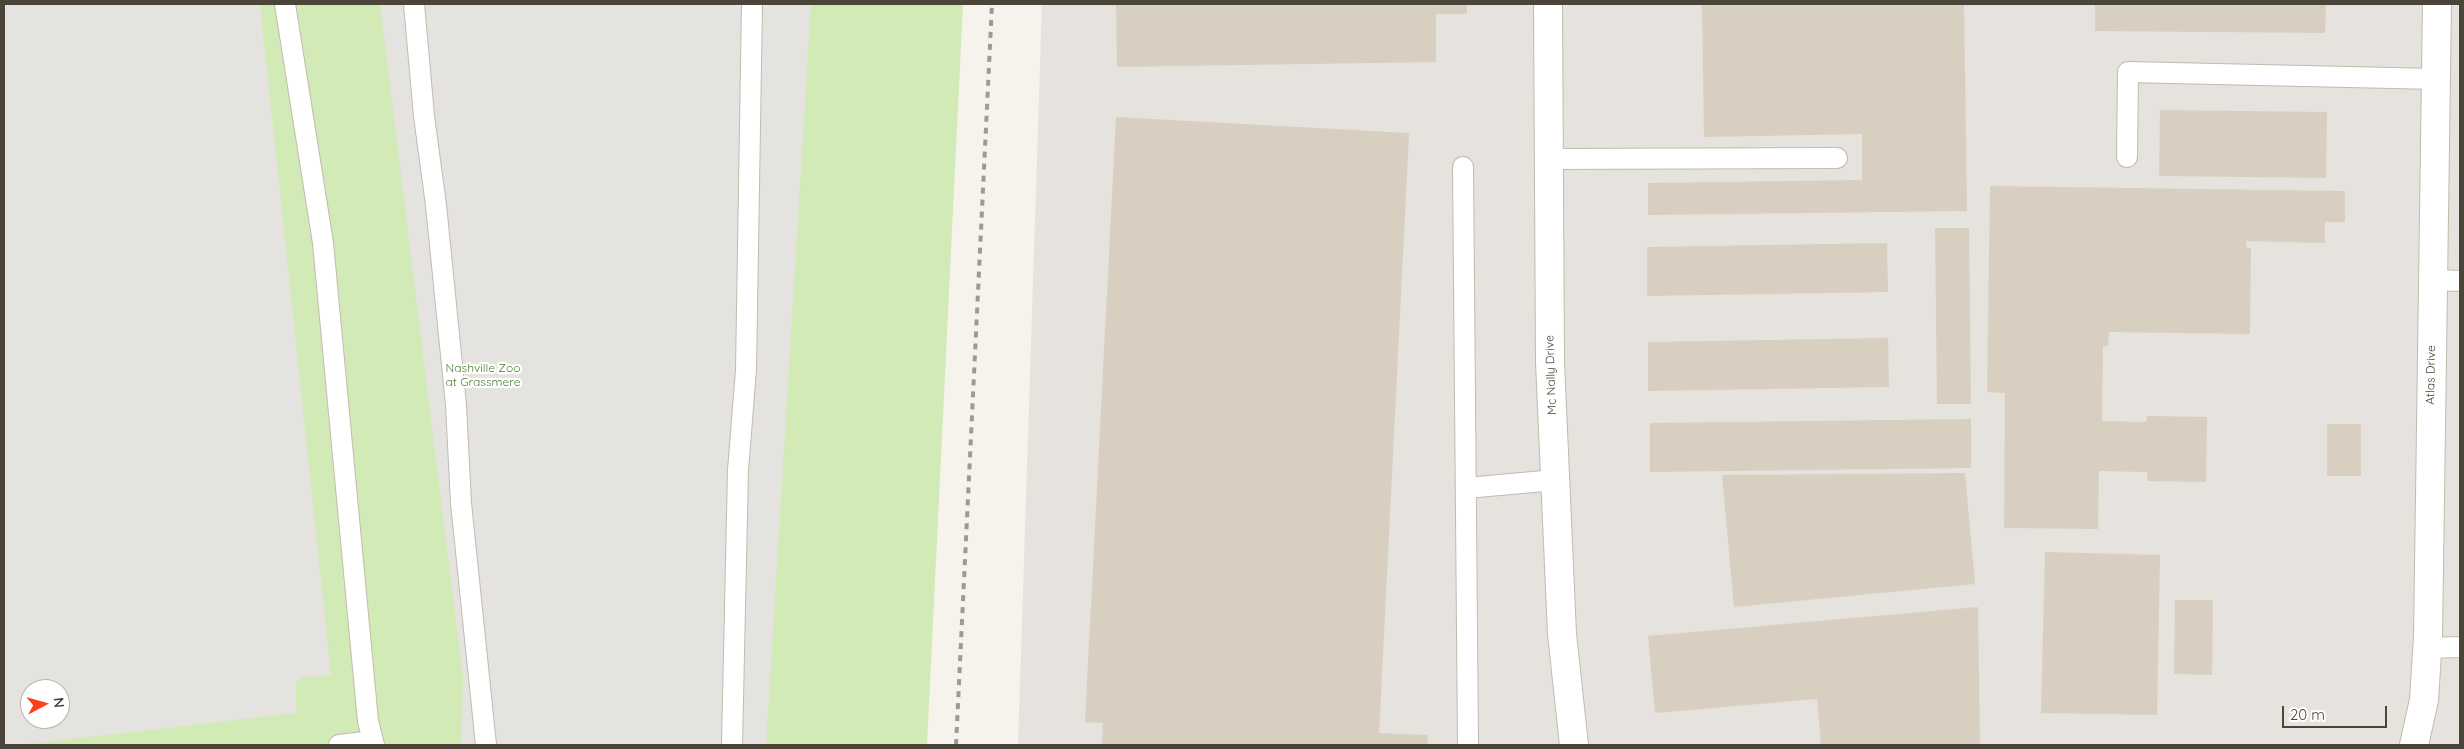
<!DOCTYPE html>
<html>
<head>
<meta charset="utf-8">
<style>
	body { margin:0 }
	#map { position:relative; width:2464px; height:749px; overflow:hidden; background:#f6f3ec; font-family:Quicksand,sans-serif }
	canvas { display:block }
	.frame { position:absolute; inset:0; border:5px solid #4b4439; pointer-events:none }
	.north { position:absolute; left:20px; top:679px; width:50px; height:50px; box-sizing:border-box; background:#fff; border:1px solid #b7b4b0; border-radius:50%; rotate:84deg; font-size:14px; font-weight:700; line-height:20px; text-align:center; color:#4b4439 }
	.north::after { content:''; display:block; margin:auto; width:18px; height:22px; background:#fc3f1d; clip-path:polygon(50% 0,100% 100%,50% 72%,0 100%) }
	.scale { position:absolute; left:2282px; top:706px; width:105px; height:22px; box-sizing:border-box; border:2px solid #4b4439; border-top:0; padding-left:6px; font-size:15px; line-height:18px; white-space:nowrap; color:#4b4439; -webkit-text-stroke:4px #fff; paint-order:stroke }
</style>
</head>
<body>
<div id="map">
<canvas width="2464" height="749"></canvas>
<div class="frame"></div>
<div class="north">N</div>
<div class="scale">20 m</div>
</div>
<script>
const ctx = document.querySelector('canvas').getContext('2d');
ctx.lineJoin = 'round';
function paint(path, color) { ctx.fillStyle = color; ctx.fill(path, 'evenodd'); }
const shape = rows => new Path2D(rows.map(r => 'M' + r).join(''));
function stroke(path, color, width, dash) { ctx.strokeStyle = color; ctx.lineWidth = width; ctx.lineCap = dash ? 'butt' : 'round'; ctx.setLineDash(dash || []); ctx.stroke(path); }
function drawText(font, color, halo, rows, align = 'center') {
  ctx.font = font + ' Quicksand,sans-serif'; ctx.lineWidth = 4.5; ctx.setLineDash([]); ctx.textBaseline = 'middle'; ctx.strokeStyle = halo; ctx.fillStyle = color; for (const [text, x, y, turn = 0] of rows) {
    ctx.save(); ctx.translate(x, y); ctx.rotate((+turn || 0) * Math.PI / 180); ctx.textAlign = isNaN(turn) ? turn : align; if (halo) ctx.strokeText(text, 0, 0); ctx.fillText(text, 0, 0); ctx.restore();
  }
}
paint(shape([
	[1042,4,2460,4,2460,745,1018,745]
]), '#e6e2dd');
paint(shape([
	[4,4,963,4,927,745,4,745],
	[30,689,60,689,60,719,30,719]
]), '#d2eab5');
paint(shape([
	[4,4,260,4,331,676,301,677,296,682,296,713,20,745,4,745],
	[30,689,60,689,60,719,30,719],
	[380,4,811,4,766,745,461,745,463,679]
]), '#e5e3e0');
paint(shape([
	[1116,4,1467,4,1467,14,1436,14,1436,62,1117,67],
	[1702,4,1964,4,1967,211,1648,215,1648,183,1862,180,1862,134,1704,137],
	[2095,4,2326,4,2325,33,2095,31],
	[2160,110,2327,112,2326,178,2159,176],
	[1116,117,1409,133,1379,733,1428,735,1427,745,1102,745,1103,723,1085,722],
	[1990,186,2345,191,2345,222,2325,222,2325,243,2246,241,2247,248,2251,248,2250,334,2109,332,2108,346,2103,346,2102,421,2146,422,2147,416,2207,417,2206,482,2147,481,2147,472,2099,471,2098,529,2004,528,2005,393,1987,392],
	[1935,228,1969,228,1971,404,1937,404],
	[1887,243,1888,292,1647,296,1647,247],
	[1888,338,1889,387,1648,391,1648,342],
	[1971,419,1971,468,1650,472,1650,423],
	[2327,424,2361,424,2361,476,2327,476],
	[1965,473,1975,584,1734,607,1722,475],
	[2045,552,2160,555,2157,715,2041,713],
	[2175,600,2213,600,2212,675,2174,674],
	[1978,607,1980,745,1821,745,1817,699,1655,713,1648,636]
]), '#d8cfc1');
const service = shape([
	[285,4,323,243,368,721,374,745],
	[414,4,424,116,436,205,456,405,461,503,486,745],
	[2127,157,2128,72,2436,79],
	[1549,159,1837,158],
	[1463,167,1468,745],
	[2433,280,2460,281],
	[1466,488,1555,480],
	[2427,648,2460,647],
	[339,745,373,741],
	[732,745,738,470,746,370,752,4]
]);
const minor = shape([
	[1548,4,1550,362,1562,634,1574,745],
	[2414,745,2424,700,2428,637,2437,4]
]);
stroke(service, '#c2bbae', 22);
stroke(minor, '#c2bbae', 30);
stroke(service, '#fff', 20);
stroke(minor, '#fff', 28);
stroke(shape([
	[956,745,992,4]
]), '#9a9a9a', 4, [6, 6]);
drawText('12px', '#4a7f2a', '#fff', [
	["Nashville Zoo",483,368],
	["at Grassmere",483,382]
]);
drawText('12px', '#4b4439', '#fff', [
	["Mc Nally Drive",1551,375,-92],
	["Atlas Drive",2431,375,-89]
]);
</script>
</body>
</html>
